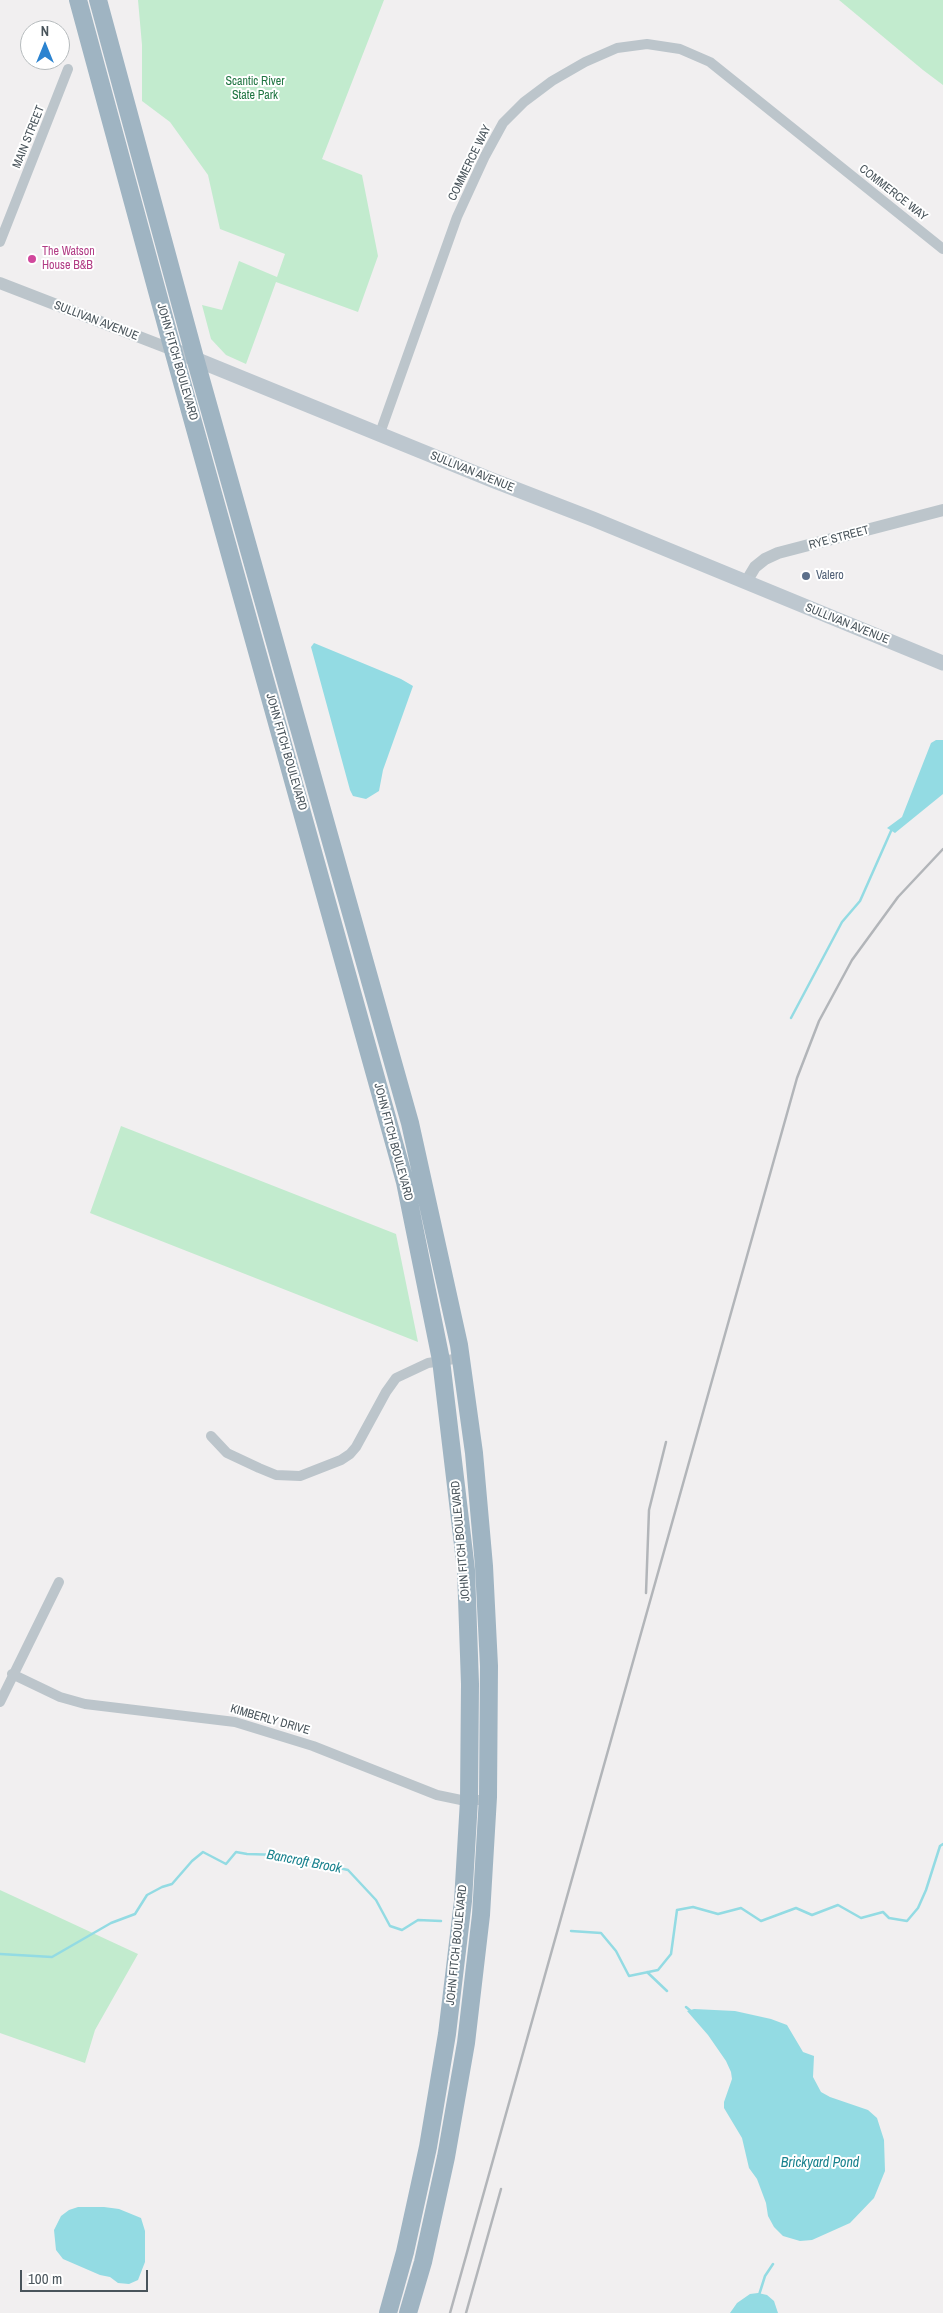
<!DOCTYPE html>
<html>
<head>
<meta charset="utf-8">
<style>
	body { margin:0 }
	#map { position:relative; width:943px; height:2313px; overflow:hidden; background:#f1eff0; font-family:"Archivo Narrow",sans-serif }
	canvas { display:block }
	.north { position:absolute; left:20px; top:20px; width:50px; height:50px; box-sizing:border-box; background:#fff; border:1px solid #b6bbbd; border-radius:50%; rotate:0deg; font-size:14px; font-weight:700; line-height:20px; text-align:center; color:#49545b }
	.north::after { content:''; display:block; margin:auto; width:18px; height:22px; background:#2b83d0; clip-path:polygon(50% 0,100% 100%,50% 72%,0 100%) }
	.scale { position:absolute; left:20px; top:2270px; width:128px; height:22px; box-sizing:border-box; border:2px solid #49545b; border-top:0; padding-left:6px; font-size:15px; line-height:18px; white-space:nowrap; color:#49545b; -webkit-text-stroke:4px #fff; paint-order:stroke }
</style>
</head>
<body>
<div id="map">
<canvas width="943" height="2313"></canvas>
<div class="north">N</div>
<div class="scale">100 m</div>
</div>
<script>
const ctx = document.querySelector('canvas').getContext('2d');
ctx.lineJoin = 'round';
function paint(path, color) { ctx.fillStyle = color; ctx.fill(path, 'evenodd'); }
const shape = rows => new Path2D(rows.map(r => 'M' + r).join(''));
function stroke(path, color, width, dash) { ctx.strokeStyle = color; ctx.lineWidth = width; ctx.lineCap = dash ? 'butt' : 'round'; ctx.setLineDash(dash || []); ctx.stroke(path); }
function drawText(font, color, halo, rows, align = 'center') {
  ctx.font = font + ' "Archivo Narrow",sans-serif'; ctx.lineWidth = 4; ctx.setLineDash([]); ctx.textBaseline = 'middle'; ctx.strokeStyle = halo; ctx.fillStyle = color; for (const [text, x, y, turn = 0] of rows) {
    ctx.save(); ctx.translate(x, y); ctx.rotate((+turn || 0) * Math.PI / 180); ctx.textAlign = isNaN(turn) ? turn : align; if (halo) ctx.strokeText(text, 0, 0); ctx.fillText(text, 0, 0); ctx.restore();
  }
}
paint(shape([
	[138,0,384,0,322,159,362,175,378,256,358,312,276,282,246,364,226,355,211,339,202,305,222,310,239,261,277,277,285,254,220,229,208,175,170,122,142,101,142,45],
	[839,0,943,0,943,85,923,70],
	[121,1126,396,1234,418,1342,90,1213],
	[0,1890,138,1954,95,2030,85,2063,0,2033]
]), '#c2ebce');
paint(shape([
	[314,643,401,679,413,686,383,770,379,791,366,799,353,796,350,790,311,647],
	[936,740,943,740,943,794,895,833,887,828,902,817,931,743],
	[694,2009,735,2011,771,2019,787,2025,803,2052,814,2056,813,2077,821,2092,830,2097,868,2110,877,2118,884,2140,885,2171,874,2198,850,2223,812,2240,800,2241,783,2236,774,2227,768,2216,766,2203,757,2179,749,2168,742,2138,724,2108,724,2102,732,2079,731,2072,726,2061,708,2035,687,2011],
	[78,2207,104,2207,119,2209,141,2218,145,2231,145,2262,138,2280,129,2284,118,2283,110,2277,100,2275,63,2259,56,2250,54,2230,61,2216,69,2210],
	[758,2293,767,2295,774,2301,778,2313,730,2313,737,2303,750,2294]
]), '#93dbe3');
stroke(shape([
	[791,1018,842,922,860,901,891,831],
	[571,1931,601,1933,616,1951,629,1976,658,1970,671,1954,677,1910,693,1907,718,1914,741,1908,761,1921,796,1908,812,1915,838,1905,861,1918,883,1912,889,1918,907,1921,918,1908,926,1890,940,1846,943,1844],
	[0,1954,52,1957,111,1923,135,1914,147,1895,162,1887,172,1884,192,1861,203,1852,226,1864,236,1852,247,1854,281,1855,348,1870,376,1900,390,1926,402,1930,418,1920,441,1921],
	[647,1972,667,1991],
	[686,2007,692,2012],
	[759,2295,765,2276,773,2264]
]), '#93dbe3', 2.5);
stroke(shape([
	[0,242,68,69],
	[380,433,457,217,485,156,503,123,524,102,552,81,585,62,617,48,647,44,680,49,710,62,943,249],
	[211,1436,227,1453,259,1468,276,1475,300,1476,341,1460,350,1454,356,1447,386,1392,396,1378,428,1363,461,1358],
	[12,1674,60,1697,85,1704,235,1722,313,1746,437,1795,461,1800,488,1800],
	[0,1702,59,1582]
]), '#bcc5cb', 10);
stroke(shape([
	[0,283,173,350],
	[746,582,755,567,765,559,778,553,943,510]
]), '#bcc5cb', 12);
stroke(shape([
	[173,350,492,480,593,519,943,663]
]), '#bdc7cf', 15);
stroke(shape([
	[78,0,173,350,405,1182,441,1360,466,1570,470,1684,469,1800,463,1901,447,2034,428,2147,405,2252,388,2313],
	[98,0,195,358,410,1123,459,1345,474,1453,484,1566,489,1666,488,1797,481,1915,466,2043,446,2157,423,2262,408,2313]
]), '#9fb4c2', 18);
stroke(shape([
	[646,1593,649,1510,666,1442],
	[450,2313,797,1078,819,1021,852,960,898,897,943,849],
	[466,2313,501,2189]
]), '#b2b5b9', 2.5);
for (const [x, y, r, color] of [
	[32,259,5,"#d1479c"],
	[806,576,5,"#5c6f8a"]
]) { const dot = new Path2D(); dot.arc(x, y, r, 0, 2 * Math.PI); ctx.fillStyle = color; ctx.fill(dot); stroke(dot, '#fff', 2); }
drawText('12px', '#207542', '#fff', [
	["Scantic River",255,82],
	["State Park",255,96]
]);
drawText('12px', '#49545b', '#fff', [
	["MAIN STREET",29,137,-68],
	["COMMERCE WAY",470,163,-64],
	["COMMERCE WAY",893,193,38],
	["SULLIVAN AVENUE",96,321,21],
	["JOHN FITCH BOULEVARD",177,362,74],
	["SULLIVAN AVENUE",472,472,22],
	["RYE STREET",839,538,-15],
	["SULLIVAN AVENUE",847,624,22],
	["JOHN FITCH BOULEVARD",286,752,74],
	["JOHN FITCH BOULEVARD",393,1142,75],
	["JOHN FITCH BOULEVARD",461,1541,-95],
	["KIMBERLY DRIVE",270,1720,16],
	["JOHN FITCH BOULEVARD",457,1945,-84]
]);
drawText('12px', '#b23c85', '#fff', [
	["The Watson",42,252],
	["House B&B",42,266]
], 'left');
drawText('12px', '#4e5e75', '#fff', [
	["Valero",816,576]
], 'left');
drawText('italic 14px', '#19828e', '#fff', [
	["Bancroft Brook",304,1862,11],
	["Brickyard Pond",820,2163]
]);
</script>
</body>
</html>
